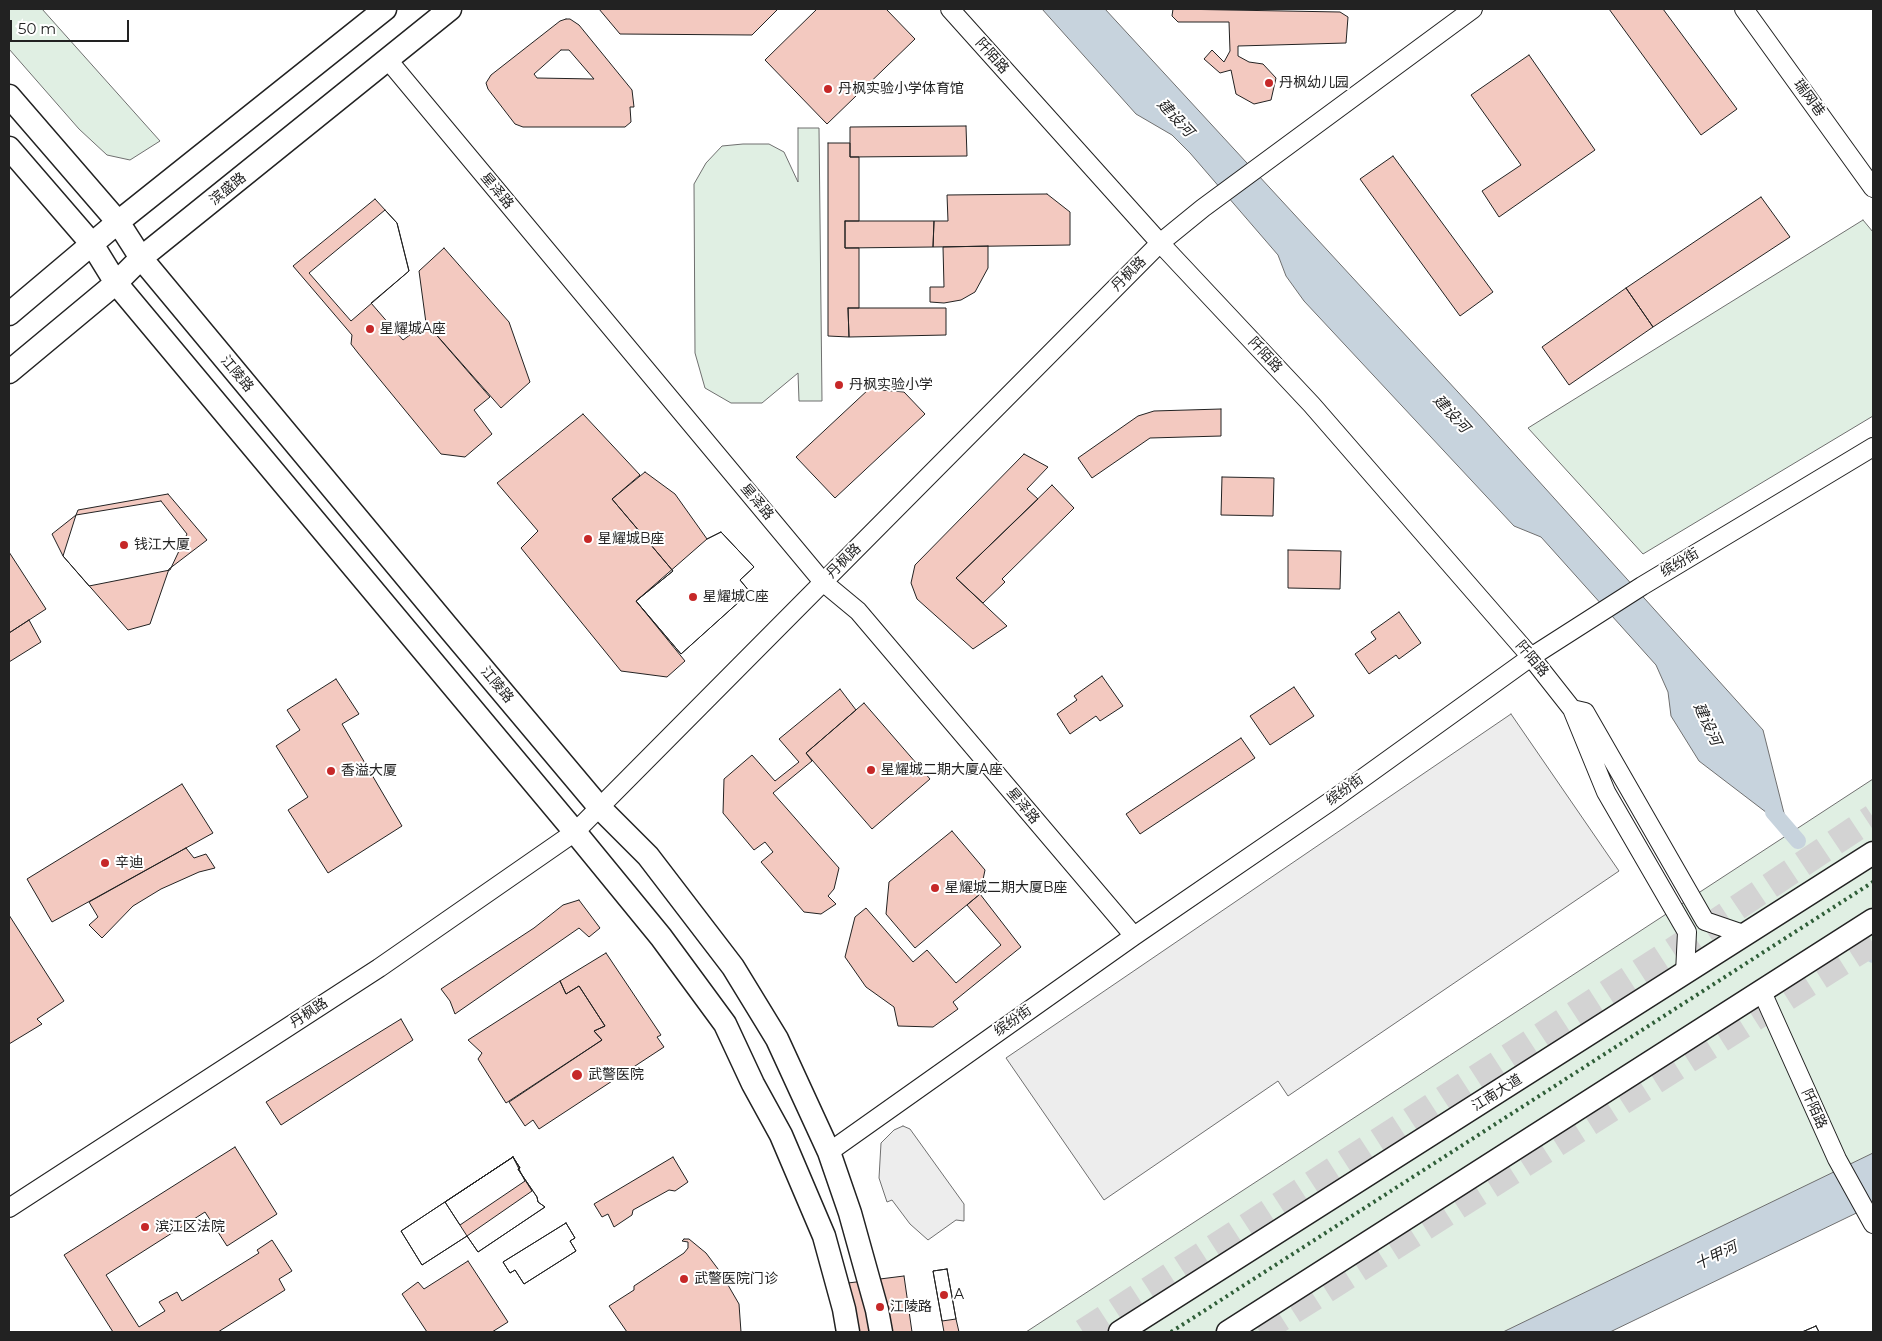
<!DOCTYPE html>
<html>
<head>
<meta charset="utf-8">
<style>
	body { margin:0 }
	#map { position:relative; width:1882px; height:1341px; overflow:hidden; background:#fff; font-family:Montserrat,sans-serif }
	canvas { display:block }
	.frame { position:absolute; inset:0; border:10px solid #222; pointer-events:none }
	.scale { position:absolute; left:10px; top:20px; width:119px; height:22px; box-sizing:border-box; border:2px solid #222; border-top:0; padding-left:6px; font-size:15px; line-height:18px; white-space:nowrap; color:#222; -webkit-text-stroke:4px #fff; paint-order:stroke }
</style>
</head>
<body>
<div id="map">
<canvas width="1882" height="1341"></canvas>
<div class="frame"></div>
<div class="scale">50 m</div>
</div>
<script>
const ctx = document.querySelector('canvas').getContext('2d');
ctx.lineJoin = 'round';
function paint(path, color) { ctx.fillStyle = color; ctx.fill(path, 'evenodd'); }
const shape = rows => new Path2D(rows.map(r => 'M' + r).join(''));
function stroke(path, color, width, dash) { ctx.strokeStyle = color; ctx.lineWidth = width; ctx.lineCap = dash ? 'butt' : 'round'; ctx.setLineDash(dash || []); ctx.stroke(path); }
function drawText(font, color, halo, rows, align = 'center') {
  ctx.font = font + ' Montserrat,"Noto Sans SC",sans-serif'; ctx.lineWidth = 4; ctx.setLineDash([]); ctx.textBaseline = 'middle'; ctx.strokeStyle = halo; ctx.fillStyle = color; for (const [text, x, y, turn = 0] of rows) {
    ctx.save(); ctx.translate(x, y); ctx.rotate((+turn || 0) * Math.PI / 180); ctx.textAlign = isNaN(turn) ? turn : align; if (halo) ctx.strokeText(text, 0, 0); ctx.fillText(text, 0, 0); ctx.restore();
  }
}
const green = shape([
	[9,9,42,9,160,141,130,160,107,155,79,129,9,49,9,9],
	[798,128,819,128,822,401,799,401,798,373,762,403,731,403,705,388,695,353,694,184,706,163,722,146,743,144,769,144,784,152,798,182,798,128],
	[1863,220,1873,232,1873,416,1643,554,1528,428,1863,220],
	[1873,779,1873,1167,1521,1332,1026,1332,1873,779]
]);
paint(green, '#e0efe3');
stroke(green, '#6f6f6f', 1);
const parking = shape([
	[1511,714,1619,871,1288,1096,1278,1081,1104,1200,1006,1058,1511,714],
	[903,1126,910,1129,964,1204,964,1221,956,1220,928,1240,910,1224,892,1200,887,1202,879,1178,881,1143,894,1130,903,1126]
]);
paint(parking, '#ededed');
stroke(parking, '#6f6f6f', 1);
const water = shape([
	[1042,9,1105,9,1481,417,1763,730,1788,829,1699,761,1671,716,1668,692,1656,665,1541,537,1514,526,1304,301,1286,276,1278,255,1190,153,1172,135,1136,114,1042,9],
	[1873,1153,1873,1205,1610,1332,1503,1332,1873,1153]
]);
paint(water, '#c7d3dd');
stroke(water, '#6f6f6f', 1);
stroke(shape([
	[1773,812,1798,841],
	[1871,951,1873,955]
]), '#c7d3dd', 16);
const building = shape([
	[599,9,778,9,752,35,620,34,599,9],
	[817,9,886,9,915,39,827,124,765,60,817,9],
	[1173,9,1340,12,1348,17,1346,43,1238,46,1238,56,1249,62,1263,64,1276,78,1271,100,1254,104,1236,94,1231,70,1220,73,1204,59,1212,50,1224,62,1230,51,1229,22,1178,22,1172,16,1173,9],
	[1609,9,1663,9,1737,109,1701,135,1609,9],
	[566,19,570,19,579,25,632,90,634,107,630,107,631,122,625,127,523,127,515,124,488,89,486,83,491,75,560,21,566,19],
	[561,50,569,50,594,79,537,78,534,74,561,50],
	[1529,55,1595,150,1499,217,1482,191,1521,165,1471,95,1529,55],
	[966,126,967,156,850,157,850,127,966,126],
	[828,143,850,143,850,157,859,157,859,221,845,221,845,248,859,248,859,308,848,308,849,337,828,336,828,143],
	[1393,156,1493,292,1460,316,1360,179,1393,156],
	[1047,194,1070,212,1070,245,933,247,934,221,948,221,947,195,1047,194],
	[1761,197,1790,237,1653,327,1626,288,1761,197],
	[375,199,397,223,409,271,371,303,403,340,426,323,490,397,474,410,492,434,465,457,441,454,358,353,351,344,352,335,293,266,375,199],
	[385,210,397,223,409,271,351,321,309,273,385,210],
	[845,221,934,221,933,247,845,248,845,221],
	[988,246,988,268,975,292,961,300,944,303,930,302,930,287,944,287,943,247,988,246],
	[444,248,509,322,530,382,501,408,426,323,419,271,444,248],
	[1626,288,1653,327,1569,385,1542,347,1626,288],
	[848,308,946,308,946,335,849,337,848,308],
	[869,389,904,392,925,414,835,498,796,457,869,389],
	[1221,409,1221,436,1150,438,1092,478,1078,458,1138,416,1154,411,1221,409],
	[583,414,640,475,612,499,673,571,636,601,685,661,667,677,621,671,521,548,538,531,497,483,583,414],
	[1024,454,1048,467,1027,489,1038,499,956,578,1007,626,973,649,917,599,911,583,915,565,1024,454],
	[645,472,675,494,707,539,721,532,754,567,740,580,750,592,681,654,636,601,673,571,612,499,645,472],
	[1222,477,1274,478,1273,516,1221,515,1222,477],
	[1052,485,1074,508,1002,579,1005,582,983,603,956,578,1052,485],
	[168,494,207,540,169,569,150,624,128,630,63,556,52,534,76,515,78,510,168,494],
	[161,501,187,534,170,570,89,586,63,556,76,515,161,501],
	[721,532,754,567,740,580,750,592,681,654,636,601,707,539,721,532],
	[1288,550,1341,551,1340,589,1288,588,1288,550],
	[9,552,46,609,9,633,9,552],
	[1399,612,1421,643,1399,659,1396,655,1369,674,1355,654,1376,639,1371,632,1399,612],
	[29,620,41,642,9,662,9,633,29,620],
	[1102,676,1123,706,1100,721,1096,716,1070,734,1057,714,1077,700,1074,696,1102,676],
	[336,679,359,714,342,724,402,826,328,873,288,810,308,797,276,746,300,730,287,710,336,679],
	[1294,687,1314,716,1270,745,1250,716,1294,687],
	[840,689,856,710,806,753,812,761,773,793,839,868,834,889,828,896,836,904,821,914,804,912,761,862,773,852,765,842,754,850,723,813,724,779,752,755,775,781,799,762,779,739,840,689],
	[864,703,930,779,872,829,806,753,864,703],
	[1241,738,1255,758,1140,834,1126,814,1241,738],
	[182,784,213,833,52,922,27,879,182,784],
	[952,831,985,870,980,894,915,948,886,914,889,882,952,831],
	[186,848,194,858,206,854,215,868,199,872,161,889,133,906,102,938,89,925,98,917,89,902,186,848],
	[980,894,1021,947,953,1002,958,1009,933,1027,898,1026,894,1007,866,987,845,957,855,917,866,908,913,962,927,950,956,983,1001,945,967,905,980,894],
	[579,900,600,928,589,937,579,928,455,1014,450,1001,441,989,534,928,563,905,579,900],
	[9,915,64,1001,37,1019,42,1024,9,1044,9,915],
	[606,953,661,1035,657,1037,664,1047,539,1129,533,1120,525,1126,509,1102,602,1040,594,1031,605,1026,579,986,566,994,560,981,606,953],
	[560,981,566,994,579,986,605,1026,594,1031,602,1040,506,1103,478,1059,482,1053,468,1040,560,981],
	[401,1019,413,1040,281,1125,266,1102,401,1019],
	[235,1147,277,1214,227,1246,205,1212,106,1275,139,1327,165,1311,159,1302,177,1292,182,1301,259,1253,257,1250,272,1240,292,1271,279,1279,285,1290,218,1332,113,1332,64,1255,235,1147],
	[513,1157,520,1168,518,1169,537,1197,538,1202,545,1207,478,1252,467,1236,422,1265,401,1231,513,1157],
	[513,1157,520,1168,518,1169,537,1197,538,1202,545,1207,478,1252,467,1236,422,1265,401,1231,513,1157],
	[513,1157,520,1168,518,1169,532,1191,467,1236,445,1202,513,1157],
	[513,1157,525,1181,460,1225,445,1202,513,1157],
	[673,1157,688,1182,675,1191,669,1190,633,1210,632,1215,614,1227,608,1214,602,1217,594,1204,673,1157],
	[566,1223,575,1238,570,1241,576,1251,524,1284,515,1270,510,1273,503,1262,566,1223],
	[566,1223,575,1238,570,1241,576,1251,524,1284,515,1270,510,1273,503,1262,566,1223],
	[684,1239,689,1239,706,1253,721,1273,739,1304,741,1332,627,1332,609,1306,634,1290,634,1286,684,1253,688,1248,688,1242,682,1241,684,1239],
	[468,1261,508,1322,492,1332,427,1332,402,1294,418,1282,424,1289,468,1261],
	[947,1269,956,1319,959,1332,944,1332,933,1271,947,1269],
	[947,1269,956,1319,942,1321,933,1271,947,1269],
	[904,1276,912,1332,854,1332,848,1283,904,1276],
	[1816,1326,1819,1332,1802,1332,1816,1326],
	[1816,1326,1819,1332,1802,1332,1816,1326]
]);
paint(building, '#f3c9c0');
stroke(building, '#222', 1);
stroke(shape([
	[1083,1332,1684,943,1873,817],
	[1260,1332,1873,943]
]), '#d3d3d3', 26, [26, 13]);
const minor = shape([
	[950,9,1160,243,1312,405,1531,657,1572,709,1606,792,1687,932,1685,973],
	[1744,9,1873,188],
	[388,60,823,582,858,611,1134,936],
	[1572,709,1585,712,1705,921,1746,935],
	[1762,992,1837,1159,1873,1224],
	[829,1152,1134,936,1331,801,1531,657,1642,586,1873,447],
	[9,1208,379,968,575,832,1160,243,1203,208,1473,9]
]);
const major = shape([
	[9,96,118,222,141,258,447,626,600,808,648,856,733,967,777,1039,829,1152,850,1213,877,1310,881,1332],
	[9,148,92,244,116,283,575,832,661,937,725,1024,753,1084,781,1135,824,1236,844,1309,848,1332],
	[9,314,118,222,385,9],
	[9,372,116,283,141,258,450,9],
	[1120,1332,1873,853],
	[1228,1332,1873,920]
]);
stroke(minor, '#222', 20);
stroke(major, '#222', 25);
stroke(minor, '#fff', 18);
stroke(major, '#fff', 22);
stroke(shape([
	[1171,1332,1873,882]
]), '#2f5e38', 4, [2.5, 4]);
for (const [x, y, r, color] of [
	[1269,83,5,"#c62828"],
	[828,89,5,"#c62828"],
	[370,329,5,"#c62828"],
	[839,385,5,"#c62828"],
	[588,539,5,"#c62828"],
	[124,545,5,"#c62828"],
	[693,597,5,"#c62828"],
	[871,770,5,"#c62828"],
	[331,771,5,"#c62828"],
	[105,863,5,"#c62828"],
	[935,888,5,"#c62828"],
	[577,1075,6,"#c62828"],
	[145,1227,5,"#c62828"],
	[684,1279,5,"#c62828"],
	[944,1295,5,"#c62828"],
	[880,1307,5,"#c62828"]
]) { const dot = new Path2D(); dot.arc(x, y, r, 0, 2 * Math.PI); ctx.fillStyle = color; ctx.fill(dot); stroke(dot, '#fff', 2); }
drawText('14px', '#222', '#fff', [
	["阡陌路",992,56,48],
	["瑞网巷",1809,98,54],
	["滨盛路",228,189,-39],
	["星泽路",497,191,50],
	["丹枫路",1129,274,-45],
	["阡陌路",1265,355,47],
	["江陵路",237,374,50],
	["星泽路",757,502,50],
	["丹枫路",844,561,-45],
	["缤纷街",1680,563,-31],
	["阡陌路",1532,659,50],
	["江陵路",497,685,50],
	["缤纷街",1345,790,-36],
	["星泽路",1023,806,50],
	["丹枫路",309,1013,-33],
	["缤纷街",1013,1021,-35],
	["江南大道",1497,1093,-32],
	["阡陌路",1814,1109,66]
]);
drawText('14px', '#222', '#fff', [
	["丹枫幼儿园",1279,83],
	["丹枫实验小学体育馆",838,89],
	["星耀城A座",380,329],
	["丹枫实验小学",849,385],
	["星耀城B座",598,539],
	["钱江大厦",134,545],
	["星耀城C座",703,597],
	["星耀城二期大厦A座",881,770],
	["香溢大厦",341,771],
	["辛迪",115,863],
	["星耀城二期大厦B座",945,888],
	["武警医院",588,1075],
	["滨江区法院",155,1227],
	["武警医院门诊",694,1279],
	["A",954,1295],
	["江陵路",890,1307]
], 'left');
drawText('italic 15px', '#222', '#fff', [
	["建设河",1175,118,47],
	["建设河",1451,414,47],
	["建设河",1707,724,65],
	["十甲河",1716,1256,-26]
]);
</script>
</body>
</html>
